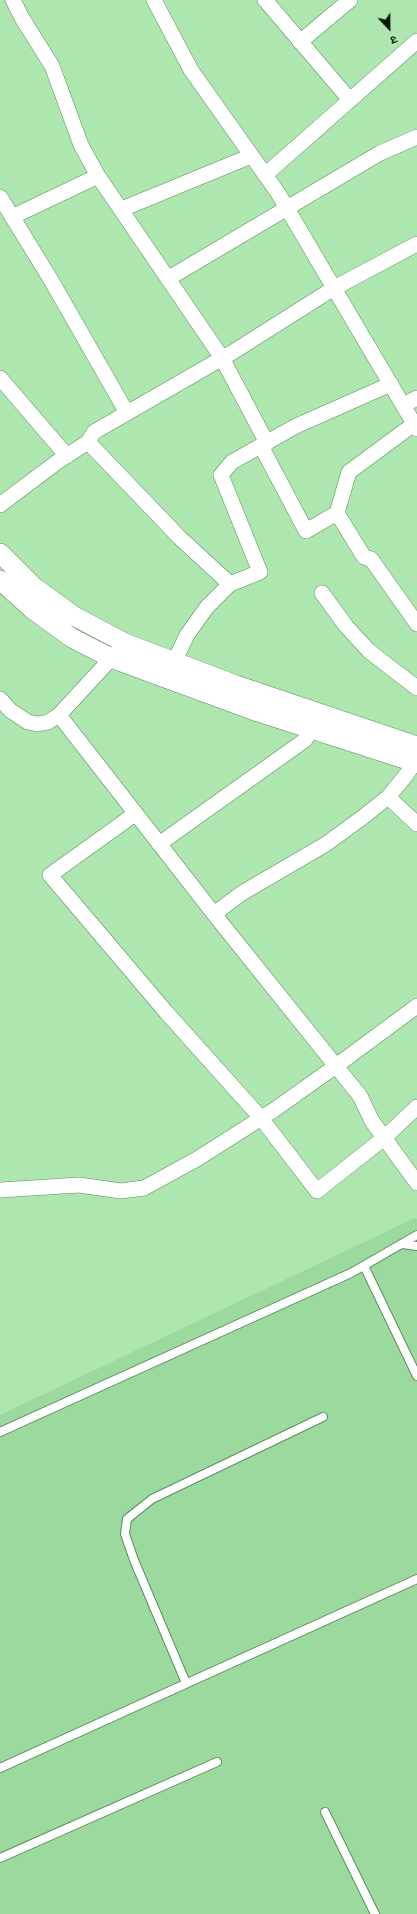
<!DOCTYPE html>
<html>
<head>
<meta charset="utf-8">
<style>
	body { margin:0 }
	#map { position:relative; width:417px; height:1914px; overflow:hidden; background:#ade6af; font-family:Figtree,"Noto Sans Devanagari",sans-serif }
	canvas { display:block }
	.north { position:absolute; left:369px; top:8px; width:40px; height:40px; -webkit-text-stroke:3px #baf3bb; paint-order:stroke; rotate:158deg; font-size:11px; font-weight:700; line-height:16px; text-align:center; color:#021504 }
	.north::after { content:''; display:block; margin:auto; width:14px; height:18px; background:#021504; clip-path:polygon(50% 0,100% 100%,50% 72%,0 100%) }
</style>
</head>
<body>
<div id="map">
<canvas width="417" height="1914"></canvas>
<div class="north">उ</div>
</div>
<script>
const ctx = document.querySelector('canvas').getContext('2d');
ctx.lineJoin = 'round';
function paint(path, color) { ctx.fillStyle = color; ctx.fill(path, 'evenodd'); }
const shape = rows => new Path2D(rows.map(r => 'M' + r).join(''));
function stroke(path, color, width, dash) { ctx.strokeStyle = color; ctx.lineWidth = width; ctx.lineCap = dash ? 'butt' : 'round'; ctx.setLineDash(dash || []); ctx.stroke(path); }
paint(shape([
	[415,1218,417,1219,417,1914,0,1914,0,1415]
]), '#9cd99e');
const service = shape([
	[402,1244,417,1246],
	[364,1266,417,1376],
	[0,1432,351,1273,417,1235],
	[186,1683,134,1560,125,1534,127,1519,152,1499,323,1417],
	[0,1768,417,1579],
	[325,1812,375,1914],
	[0,1858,217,1762]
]);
const minor = shape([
	[13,0,22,18,52,66,81,145,98,176],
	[154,0,191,70,278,193,417,429],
	[265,0,350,100],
	[300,42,350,0],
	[265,175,417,41],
	[0,197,51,280,127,413],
	[122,209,251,156],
	[12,217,98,176,222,358,267,443],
	[169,278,380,153,417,137],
	[0,378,67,456],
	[403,405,417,398],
	[261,446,306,531,337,513,364,557,371,559,417,624],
	[0,505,57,462,88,442],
	[337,513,349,472,414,424],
	[230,584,180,538,88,442,94,432,233,352,334,288,417,244],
	[322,593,346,626,369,651,417,688],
	[118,651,59,715,214,914,360,1096,372,1121,417,1183],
	[174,662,187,635,207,607,230,584,260,572,221,475,232,462,296,426,391,384],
	[0,699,11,711,28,722,38,724,48,722,59,715],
	[388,797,417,824],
	[135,814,50,875,166,1012,261,1118,317,1191,384,1138,417,1107],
	[159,844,305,740,317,720],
	[214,914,242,893,326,844,363,817,388,797,407,774,417,759],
	[0,1190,79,1185,121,1191,144,1188,197,1159,274,1110,336,1066,417,1006]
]);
const tertiary = shape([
	[0,553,33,586,74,616,125,643,236,685,417,746],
	[0,580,32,609,72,638,111,658,258,712,417,763]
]);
stroke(service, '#5a8f5c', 10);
stroke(minor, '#5a8f5c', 16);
stroke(tertiary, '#5a8f5c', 20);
stroke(service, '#fff', 8);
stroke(minor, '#fff', 15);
stroke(tertiary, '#fff', 19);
</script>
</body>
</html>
